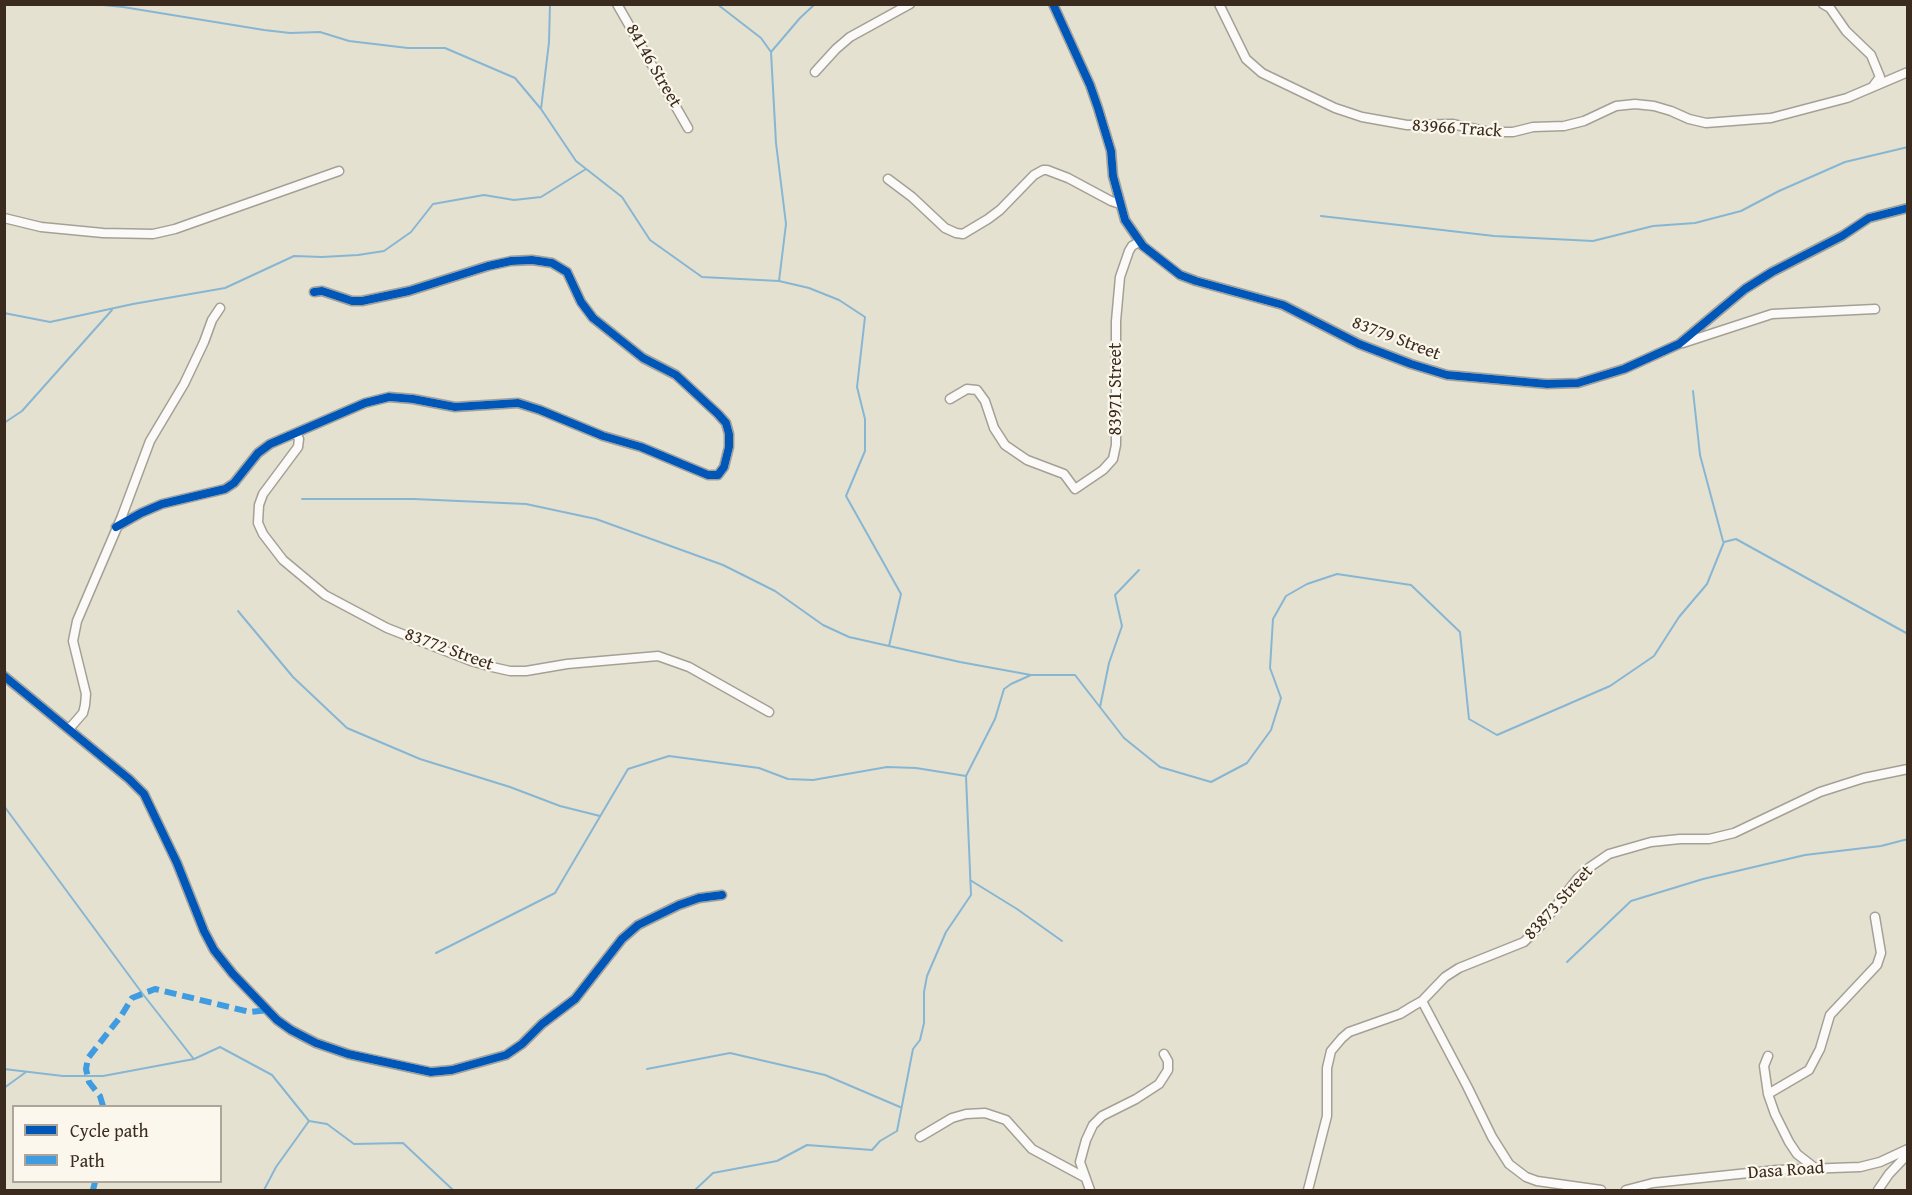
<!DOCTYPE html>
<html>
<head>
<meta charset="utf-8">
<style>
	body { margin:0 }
	#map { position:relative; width:1912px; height:1195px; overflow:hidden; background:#e5e1d1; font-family:"Gentium Book Plus",serif }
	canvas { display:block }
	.frame { position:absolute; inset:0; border:6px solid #3b2a1e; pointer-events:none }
	.legend { position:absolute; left:12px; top:1105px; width:210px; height:78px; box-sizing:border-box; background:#fbf7ec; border:2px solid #aea59a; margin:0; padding:8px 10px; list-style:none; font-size:18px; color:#3b2a1e }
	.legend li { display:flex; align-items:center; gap:12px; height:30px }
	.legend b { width:30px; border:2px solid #aea59a }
</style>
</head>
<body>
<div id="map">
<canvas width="1912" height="1195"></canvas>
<div class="frame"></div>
<ul class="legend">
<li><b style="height:8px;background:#0057b8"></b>Cycle path</li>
<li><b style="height:8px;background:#3f9ce0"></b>Path</li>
</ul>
</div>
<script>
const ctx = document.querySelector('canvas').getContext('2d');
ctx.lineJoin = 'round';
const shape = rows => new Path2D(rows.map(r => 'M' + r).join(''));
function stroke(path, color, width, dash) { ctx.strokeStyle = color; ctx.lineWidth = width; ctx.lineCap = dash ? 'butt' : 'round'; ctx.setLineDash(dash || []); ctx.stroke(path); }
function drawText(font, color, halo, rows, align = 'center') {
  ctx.font = font + ' "Gentium Book Plus",serif'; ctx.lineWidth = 4.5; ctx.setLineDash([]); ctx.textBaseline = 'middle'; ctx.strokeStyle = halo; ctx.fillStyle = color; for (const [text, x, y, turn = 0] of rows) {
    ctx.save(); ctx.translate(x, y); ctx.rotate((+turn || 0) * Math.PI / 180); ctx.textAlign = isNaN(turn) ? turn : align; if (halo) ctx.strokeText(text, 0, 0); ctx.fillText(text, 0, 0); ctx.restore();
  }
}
stroke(shape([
	[93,4,123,7,264,30,290,33,320,32,349,41,408,48,445,48,515,78,541,109,576,161,622,197,650,240,702,277,779,281,809,288,839,300,865,317,857,387,865,419,865,451,846,496,901,594,889,646],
	[717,4,761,38,771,52],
	[541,109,549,42,550,4],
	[1321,216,1494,236,1593,241,1653,226,1695,223,1741,211,1779,191,1845,162,1908,147],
	[779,281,786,224,776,143,771,52,800,18,815,4],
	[4,313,50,322,133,304,225,288,294,256,322,257,358,255,384,251,411,232,433,204,484,195,514,200,541,197,586,169],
	[1693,391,1700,455,1723,541],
	[4,423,22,411,112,310],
	[302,499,414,499,526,504,596,519,723,565,775,591,823,625,849,637,960,662,1031,675],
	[238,611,293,677,347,728,420,759,510,787,560,806,600,816],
	[1100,707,1109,663,1122,626,1115,595,1139,570],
	[4,806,142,993,193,1058],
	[970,880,1017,909,1062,941],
	[436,953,555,893,628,769,669,756,759,768,788,779,813,780,887,767,916,768,966,776],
	[1567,962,1631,901,1703,879,1805,855,1881,846,1908,839],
	[4,1069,63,1076,103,1076,194,1059,220,1047,272,1075,309,1121,327,1124,354,1144,403,1143,453,1190],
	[647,1069,730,1053,825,1075,900,1107],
	[4,1088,26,1072],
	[264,1190,276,1167,309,1121],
	[695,1190,713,1173,777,1161,807,1145,872,1150,880,1141,897,1131,913,1049,920,1040,924,1023,924,992,927,976,946,932,971,895,966,776,995,719,1004,689,1011,684,1031,675,1075,675,1124,738,1160,767,1211,782,1247,763,1271,730,1281,698,1270,668,1273,619,1286,596,1307,584,1337,574,1411,585,1460,632,1469,719,1497,735,1610,686,1654,656,1679,617,1707,584,1724,542,1736,539,1908,634]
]), '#87b6d3', 2);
const minor = shape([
	[617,4,688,128],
	[1053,4,1090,85,1098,108,1111,151,1113,176,1125,220,1143,246,1180,275,1196,281,1283,305,1359,344,1411,364,1447,375,1547,384,1578,383,1624,369,1679,344,1745,289,1772,272,1842,236,1869,218,1908,208],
	[1219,4,1246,59,1262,73,1335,108,1362,117,1407,125,1452,124,1489,132,1513,132,1533,127,1564,126,1584,121,1616,106,1635,104,1654,106,1671,111,1689,119,1706,123,1771,118,1847,98,1908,72],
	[1823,4,1830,8,1846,31,1871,55,1880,77,1874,85],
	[815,72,836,49,850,37,910,4],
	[888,179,912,197,945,228,956,233,963,234,988,219,1000,210,1034,175,1043,170,1047,170,1068,178,1111,201,1120,204],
	[4,218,41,227,103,233,153,234,175,229,339,171],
	[1683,343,1772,314,1875,309],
	[950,399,967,389,977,390,985,401,994,428,1005,445,1027,460,1064,474,1075,489,1103,470,1113,459,1116,445,1116,321,1120,277,1129,251,1132,246,1139,242],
	[296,433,299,439,298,447,263,494,259,505,258,523,263,534,283,560,325,595,387,628,471,661,492,667,510,671,526,671,567,664,658,656,689,667,769,712],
	[116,527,141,513,162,504,225,489,234,483,258,453,270,444,365,403,389,397,413,399,455,407,518,403,540,410,603,436,641,447,708,475,718,475,724,467,729,447,729,434,726,423,718,414,676,375,643,358,593,318,581,302,567,272,552,263,532,260,511,261,488,266,409,291,362,301,352,301,322,291,314,292],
	[4,676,129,779,144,794,177,863,204,931,214,950,233,974,277,1020,291,1030,316,1043,348,1054,431,1072,452,1070,506,1055,522,1044,542,1024,575,999,622,939,638,925,679,905,699,898,722,895],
	[69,729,83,713,85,705,86,694,73,641,77,621,122,516,150,441,184,384,204,342,212,320,220,308],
	[1422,1001,1467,1086,1492,1137,1509,1164,1526,1177,1537,1181,1601,1190],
	[1768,1056,1764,1066,1768,1094],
	[920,1137,952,1118,966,1114,985,1113,1006,1120,1032,1149,1084,1177],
	[1815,1168,1797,1154,1789,1142,1775,1114,1768,1094,1809,1070,1820,1049,1830,1015,1877,965,1881,953,1875,917],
	[1090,1190,1080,1162,1086,1140,1093,1125,1102,1116,1136,1099,1159,1084,1168,1070,1168,1061,1164,1054],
	[1308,1190,1327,1116,1327,1068,1331,1051,1342,1038,1349,1032,1400,1014,1413,1006,1422,1001,1445,977,1459,968,1524,942,1542,924,1578,878,1590,867,1609,854,1651,842,1680,839,1709,839,1734,833,1820,792,1864,778,1908,769],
	[1626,1190,1653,1183,1777,1170,1860,1167,1880,1162,1908,1149],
	[1878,1190,1889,1174,1908,1154]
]);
stroke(minor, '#a4a095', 11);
stroke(minor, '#fbfaf8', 8);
stroke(shape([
	[103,1106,100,1096,89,1082,86,1069,88,1058,121,1016,132,998,155,989,250,1012,268,1010],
	[93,1190,95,1182]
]), '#3f9ce0', 6, [12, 6]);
stroke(shape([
	[1053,4,1090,85,1098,108,1111,151,1113,176,1125,220,1143,246,1180,275,1196,281,1283,305,1359,344,1411,364,1447,375,1547,384,1578,383,1624,369,1679,344,1745,289,1772,272,1842,236,1869,218,1908,208],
	[116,527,141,513,162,504,225,489,234,483,258,453,270,444,365,403,389,397,413,399,455,407,518,403,540,410,603,436,641,447,708,475,718,475,724,467,729,447,729,434,726,423,718,414,676,375,643,358,593,318,581,302,567,272,552,263,532,260,511,261,488,266,409,291,362,301,352,301,322,291,314,292],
	[4,676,129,779,144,794,177,863,204,931,214,950,233,974,277,1020,291,1030,316,1043,348,1054,431,1072,452,1070,506,1055,522,1044,542,1024,575,999,622,939,638,925,679,905,699,898,722,895]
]), '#0057b8', 8);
drawText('18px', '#3b2a1e', '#fbf7ec', [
	["84146 Street",653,66,60],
	["83966 Track",1457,129,4],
	["83779 Street",1396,339,21],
	["83971 Street",1116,389,-90],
	["83772 Street",449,650,20],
	["83873 Street",1559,903,-48],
	["Dasa Road",1786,1171,-4]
]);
</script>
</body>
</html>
